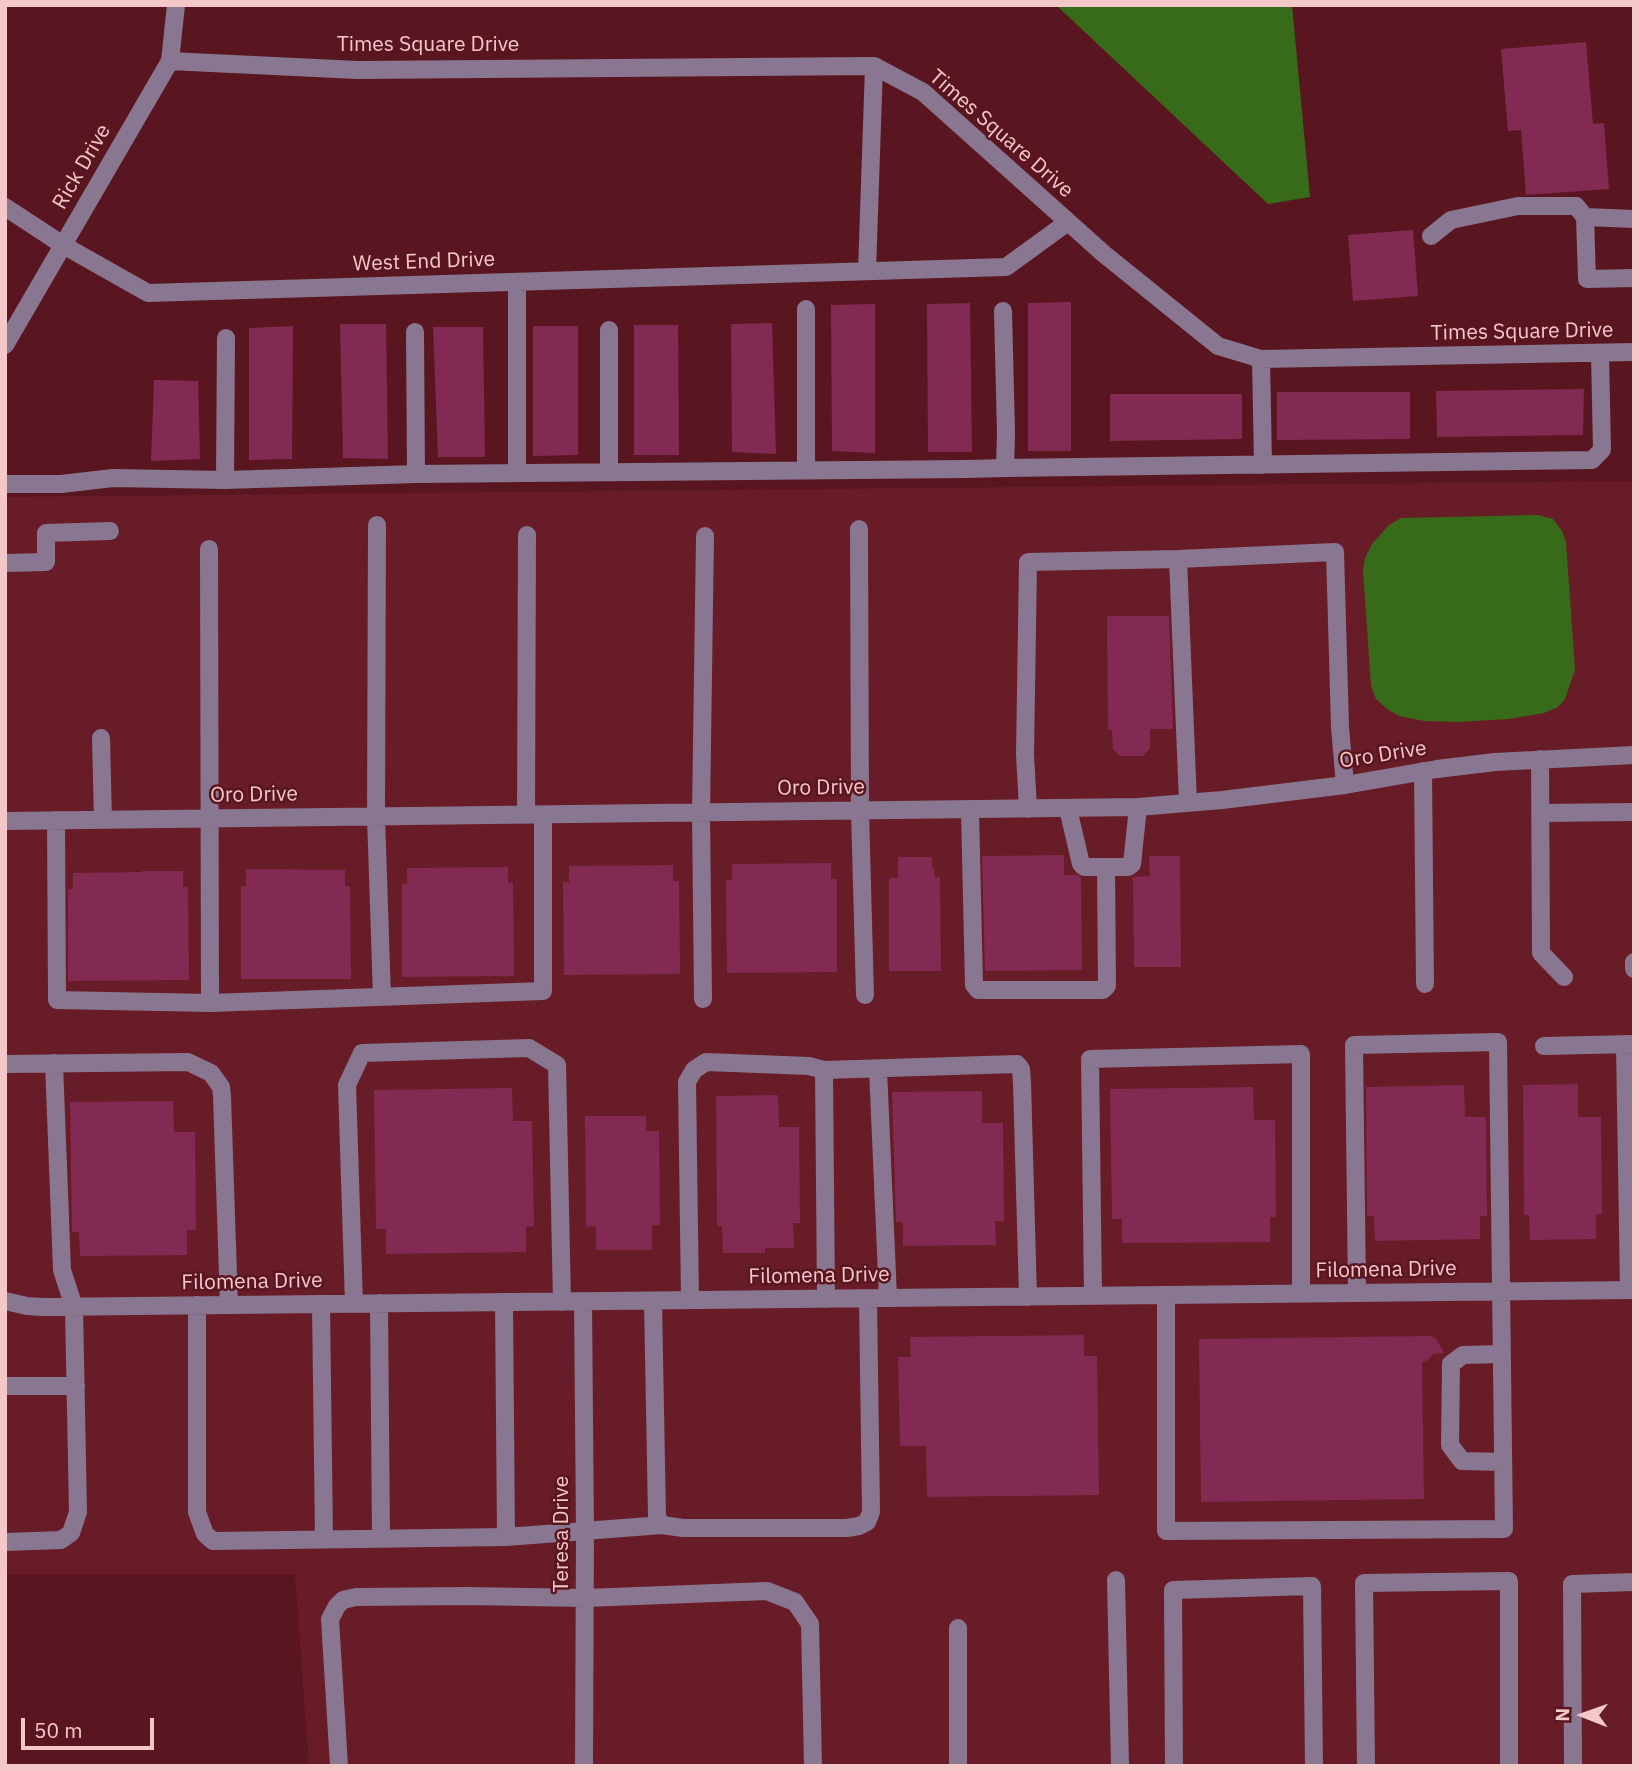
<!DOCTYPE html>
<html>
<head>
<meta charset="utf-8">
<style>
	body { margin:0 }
	#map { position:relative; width:1639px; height:1771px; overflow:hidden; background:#5a1620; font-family:"IBM Plex Sans",sans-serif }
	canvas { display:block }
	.frame { position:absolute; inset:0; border:7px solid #f4c8c9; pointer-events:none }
	.north { position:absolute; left:1548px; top:1680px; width:70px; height:70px; -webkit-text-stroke:5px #5a1620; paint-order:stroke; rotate:271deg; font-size:19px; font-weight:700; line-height:28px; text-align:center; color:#f4c8c9 }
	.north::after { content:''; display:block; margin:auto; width:24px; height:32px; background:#f4c8c9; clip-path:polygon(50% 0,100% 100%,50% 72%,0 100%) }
	.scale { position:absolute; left:21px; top:1718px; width:133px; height:32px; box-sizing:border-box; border:4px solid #f4c8c9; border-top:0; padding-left:9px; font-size:21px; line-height:24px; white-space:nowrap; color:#f4c8c9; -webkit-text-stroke:5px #5a1620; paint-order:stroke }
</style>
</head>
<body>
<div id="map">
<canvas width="1639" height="1771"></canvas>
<div class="frame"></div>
<div class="north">N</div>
<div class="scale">50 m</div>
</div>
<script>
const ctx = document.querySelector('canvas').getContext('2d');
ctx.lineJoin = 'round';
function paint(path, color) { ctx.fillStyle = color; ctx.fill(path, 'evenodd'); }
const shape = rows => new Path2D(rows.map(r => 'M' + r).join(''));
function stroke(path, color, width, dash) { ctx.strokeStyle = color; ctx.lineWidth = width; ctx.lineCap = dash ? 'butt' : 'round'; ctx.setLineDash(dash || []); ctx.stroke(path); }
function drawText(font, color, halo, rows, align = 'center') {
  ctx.font = font + ' "IBM Plex Sans",sans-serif'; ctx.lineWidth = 5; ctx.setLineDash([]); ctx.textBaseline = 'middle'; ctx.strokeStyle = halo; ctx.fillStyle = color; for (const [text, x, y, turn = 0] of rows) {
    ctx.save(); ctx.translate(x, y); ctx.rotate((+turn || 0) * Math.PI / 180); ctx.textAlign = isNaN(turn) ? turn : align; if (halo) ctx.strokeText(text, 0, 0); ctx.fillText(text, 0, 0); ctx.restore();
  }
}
paint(shape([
	[1634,481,1634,1766,309,1766,295,1575,5,1575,5,497]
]), '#681c27');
paint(shape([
	[1056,5,1292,5,1310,197,1268,204],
	[1538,515,1553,519,1562,531,1566,542,1575,670,1565,699,1558,707,1544,713,1508,719,1458,722,1424,721,1399,716,1387,709,1376,699,1371,686,1363,570,1365,558,1372,544,1389,525,1401,518]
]), '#376b19');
paint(shape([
	[1586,42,1593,124,1604,123,1609,189,1526,195,1521,130,1508,131,1501,49],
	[1413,230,1418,296,1353,301,1348,235],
	[1071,302,1071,451,1028,451,1028,303],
	[970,303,972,452,928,452,927,304],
	[875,304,875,453,832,451,831,305],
	[772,323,776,454,732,452,731,324],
	[340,324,386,324,388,459,343,458],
	[634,325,678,325,679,455,634,455],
	[293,326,292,459,249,460,249,328],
	[533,326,578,326,578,455,533,456],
	[433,327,483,327,485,457,438,457],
	[154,380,198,381,200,459,151,461],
	[1584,389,1583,435,1437,437,1436,391],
	[1277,392,1410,392,1410,439,1277,440],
	[1110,394,1242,394,1242,439,1110,441],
	[1107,616,1169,616,1173,729,1150,729,1150,748,1143,756,1121,756,1113,750,1112,730,1108,730],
	[1064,855,1064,875,1076,875,1081,877,1082,970,985,971,982,856],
	[1149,856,1180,856,1181,967,1134,967,1133,877,1150,876],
	[898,857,932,857,932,868,934,868,935,877,940,877,941,971,889,971,889,878,898,878],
	[831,863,831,879,837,879,837,972,727,973,726,880,732,880,732,864],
	[673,865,673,881,679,881,680,974,564,975,563,882,569,882,569,866],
	[508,867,508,883,513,883,514,976,402,977,402,884,407,884,407,868],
	[246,869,345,870,345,886,350,886,351,979,241,979,241,886,246,886],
	[142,871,183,871,183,887,188,887,189,980,68,981,68,889,73,889,73,873,142,872],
	[1578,1084,1578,1117,1601,1117,1602,1214,1596,1214,1596,1239,1530,1240,1529,1215,1524,1215,1523,1085],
	[1464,1085,1465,1117,1486,1117,1487,1216,1480,1216,1480,1239,1375,1241,1374,1216,1367,1216,1366,1087],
	[1253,1087,1254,1120,1275,1120,1276,1217,1270,1217,1270,1242,1122,1243,1122,1219,1112,1219,1110,1089],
	[512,1088,513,1121,532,1121,534,1226,526,1227,526,1252,386,1254,386,1229,376,1229,374,1090],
	[982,1091,982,1123,1003,1123,1004,1221,995,1221,996,1245,903,1246,903,1222,896,1222,892,1092],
	[778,1095,779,1127,799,1127,800,1223,793,1223,794,1248,765,1248,765,1253,723,1253,722,1226,717,1226,716,1096],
	[173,1101,174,1132,195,1132,196,1230,187,1230,187,1255,80,1256,79,1232,72,1232,70,1102],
	[585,1116,646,1116,646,1131,659,1131,660,1225,652,1225,652,1250,596,1250,596,1226,586,1227],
	[1084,1335,1084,1356,1097,1356,1099,1495,927,1497,926,1446,900,1446,898,1357,911,1357,910,1337],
	[1431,1336,1437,1340,1444,1353,1433,1354,1428,1360,1422,1362,1424,1499,1201,1502,1199,1339]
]), '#822a51');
stroke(shape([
	[170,61,357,70,874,66,923,92,1104,254,1218,346,1261,359,1634,352],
	[5,207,63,245,148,293,1006,267,1068,222],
	[1634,219,1585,217,1587,279,1634,278],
	[1431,236,1451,220,1518,206,1576,206,1585,217],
	[867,271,874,66],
	[609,330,609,472],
	[415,332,416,474],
	[5,345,170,61,176,5],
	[1261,359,1263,465],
	[1005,468,1592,460,1602,450,1600,353],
	[806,470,806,309],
	[517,473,517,282],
	[225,480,226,338],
	[5,484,61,484,113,478,225,480,416,474,967,469,1005,468,1006,433,1003,311],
	[377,525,376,816,382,997],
	[859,529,860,811,865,995],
	[1178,559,1188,802],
	[5,563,46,562,46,533,110,531],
	[101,738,103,820],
	[1540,759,1541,953,1564,977],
	[1423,771,1425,984],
	[1028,809,1025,754,1028,562,1178,559,1335,552,1340,727,1345,785],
	[1068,809,1081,864,1084,867,1128,867,1132,864,1138,807],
	[970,810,974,985,978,990,1103,990,1107,986,1106,867],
	[1541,813,1634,812],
	[526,815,527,535],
	[56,820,57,1000,210,1003,209,549],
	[5,821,1138,807,1222,800,1345,785,1437,769,1495,762,1634,755],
	[1634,962,1634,969],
	[703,999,701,813,705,536],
	[210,1003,543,991,543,815],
	[1625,1044,1629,1290],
	[1544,1046,1634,1044],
	[5,1064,188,1062,211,1073,221,1087,222,1096,229,1305],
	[878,1069,888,1298],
	[824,1070,826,1299],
	[1166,1295,1166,1531,1504,1529,1498,1042,1354,1045,1357,1293],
	[1093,1296,1090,1059,1301,1054,1301,1294],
	[690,1300,687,1082,694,1070,706,1062,809,1066,824,1070,1017,1064,1021,1069,1022,1083,1028,1297],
	[5,1301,27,1306,43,1307,1634,1290],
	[583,1301,585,1532,584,1766],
	[653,1301,657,1517,662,1525,683,1528,847,1528,859,1526,867,1522,871,1512,868,1298],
	[504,1302,506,1537],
	[379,1303,381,1538],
	[321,1304,324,1539],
	[354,1304,347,1085,362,1053,529,1048,557,1065,562,1302],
	[197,1305,197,1512,205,1534,213,1541,506,1537,662,1525],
	[1502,1354,1463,1355,1451,1364,1450,1445,1462,1461,1503,1462],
	[5,1386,76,1386],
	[5,1542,61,1540,71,1533,78,1512,74,1307,62,1270,54,1063],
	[1116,1580,1120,1766],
	[339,1766,330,1619,337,1606,343,1600,356,1597,467,1596,585,1598,767,1591,795,1602,810,1624,813,1766],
	[958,1766,958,1628],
	[1174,1766,1173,1590,1312,1586,1314,1766],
	[1366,1766,1364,1583,1509,1581,1509,1766],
	[1573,1766,1572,1584,1634,1582]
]), '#897690', 18);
drawText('21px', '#f4c8c9', '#5a1620', [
	["Times Square Drive",428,45],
	["Times Square Drive",1001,134,41],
	["Rick Drive",82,167,-60],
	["West End Drive",424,262,-2],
	["Times Square Drive",1522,332,-1],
	["Oro Drive",1383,755,-9],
	["Oro Drive",821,788,-1],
	["Oro Drive",254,795,-1],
	["Filomena Drive",1386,1270,-1],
	["Filomena Drive",819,1276,-1],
	["Filomena Drive",252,1282,-1],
	["Teresa Drive",562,1534,-90]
]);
</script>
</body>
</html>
